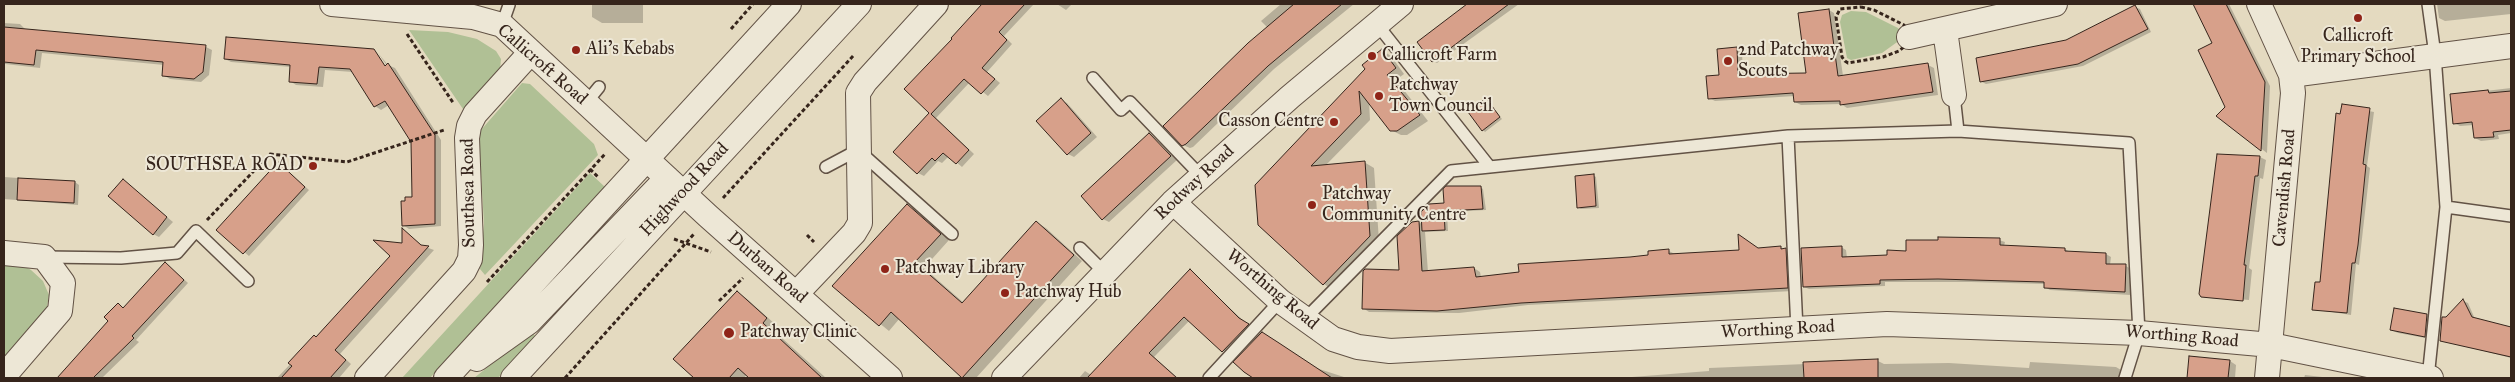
<!DOCTYPE html>
<html>
<head>
<meta charset="utf-8">
<style>
	body { margin:0 }
	#map { position:relative; width:2515px; height:382px; overflow:hidden; background:#e4dac0; font-family:"IM FELL Great Primer",serif }
	canvas { display:block }
	.frame { position:absolute; inset:0; border:5px solid #36251c; pointer-events:none }
</style>
</head>
<body>
<div id="map">
<canvas width="2515" height="382"></canvas>
<div class="frame"></div>
</div>
<script>
const ctx = document.querySelector('canvas').getContext('2d');
ctx.lineJoin = 'round';
function paint(path, color) { ctx.fillStyle = color; ctx.fill(path, 'evenodd'); }
const shape = rows => new Path2D(rows.map(r => 'M' + r).join(''));
function stroke(path, color, width, dash) { ctx.strokeStyle = color; ctx.lineWidth = width; ctx.lineCap = dash ? 'butt' : 'round'; ctx.setLineDash(dash || []); ctx.stroke(path); }
function drawText(font, color, halo, rows, align = 'center') {
  ctx.font = font + ' "IM FELL Great Primer",serif'; ctx.lineWidth = 4; ctx.setLineDash([]); ctx.textBaseline = 'middle'; ctx.strokeStyle = halo; ctx.fillStyle = color; for (const [text, x, y, turn = 0] of rows) {
    ctx.save(); ctx.translate(x, y); ctx.rotate((+turn || 0) * Math.PI / 180); ctx.textAlign = isNaN(turn) ? turn : align; if (halo) ctx.strokeText(text, 0, 0); ctx.fillText(text, 0, 0); ctx.restore();
  }
}
paint(shape([
	[1851,11,1866,12,1898,28,1903,33,1900,40,1882,53,1851,60,1847,58,1840,22,1842,15],
	[409,30,448,32,477,39,496,51,501,59,500,70,463,109],
	[522,83,530,84,594,144,598,155,485,275,480,269,484,224,479,138,481,130],
	[590,173,605,187,430,378,402,378],
	[4,262,20,263,31,270,43,281,49,295,46,313,4,361],
	[532,332,536,337,498,378,474,378]
]), '#b0c095');
paint(shape([
	[592,4,643,4,643,23,602,23,592,17],
	[983,4,1034,4,1004,36,1012,44,987,72,1000,83,988,96,970,82,936,118,974,154,962,167,949,156,942,163,938,161,924,176,918,173,931,113,952,38],
	[1057,4,1072,4,1066,10],
	[1281,4,1354,4,1274,69,1193,147,1190,148,1183,145,1268,28,1261,21],
	[1470,4,1519,4,1437,63,1433,61,1419,42],
	[2194,4,2229,4,2270,86,2267,153,2218,116,2227,108,2214,44],
	[2437,4,2511,4,2511,14,2445,21,2439,18],
	[2135,7,2140,9,2151,32,2083,66,1986,84,1982,82],
	[1829,10,1834,13,1843,76,1928,65,1934,68,1938,95,1847,108,1841,104,1801,105,1795,102,1795,96,1715,101,1709,98,1736,48,1742,52,1743,76,1807,74],
	[4,23,20,24,26,30,206,47,212,50,209,75,201,82,170,79,163,75,164,65,42,53,40,68,5,64],
	[374,50,388,72,390,70,378,53,388,65,395,68,441,140,441,226,409,229,403,225,414,198,412,142,389,105,381,110,375,106,353,72,325,70,323,87,296,85,290,81,291,67,231,62,225,59],
	[1382,50,1391,56,1404,74,1396,80,1428,121,1407,135,1401,135,1391,130,1369,101,1370,120,1325,166,1364,162,1374,168,1379,241,1333,290,1324,284,1260,225,1366,69],
	[2511,88,2511,133,2498,135,2499,139,2481,141,2475,138,2474,125,2460,126,2454,123,2451,95],
	[1061,100,1067,103,1097,137,1074,157,1068,154],
	[1486,100,1502,119,1485,132,1483,130],
	[2343,106,2374,112,2367,166,2370,168,2359,265,2356,264,2351,315,2313,309,2321,283],
	[1149,134,1177,160,1109,222,1103,219],
	[2218,155,2260,157,2266,160,2263,179,2260,178,2249,268,2252,270,2249,300,2202,296],
	[278,163,309,190,249,256,218,230],
	[1593,175,1596,177,1599,208,1581,209,1578,207],
	[4,177,75,182,79,185,78,205,4,199],
	[123,181,173,222,159,237,153,234],
	[1480,187,1483,189,1486,210,1447,212,1448,231,1425,232,1428,272,1474,268,1480,272,1481,277,1650,256,1669,251,1675,254,1781,248,1792,253,1793,291,1528,305,1459,313,1369,312,1363,308,1401,271,1419,222,1423,225,1445,205],
	[908,206,917,211,949,240,924,268,964,303,1036,222,1046,228,1082,261,976,378,963,377,900,318,889,331,834,286],
	[403,230,423,246,434,250,340,354,351,364,339,378,277,378,404,244],
	[1999,240,2005,242,2004,246,2065,249,2071,253,2106,254,2111,257,2110,265,2126,266,2131,269,2130,295,2050,290,2045,287,2045,284,1971,282,1885,282,1885,286,1809,289,1804,287,1841,247,1846,250,1847,258,1888,256],
	[170,267,188,283,136,340,139,342,102,378,58,378,110,321,118,305,124,308],
	[1190,271,1246,323,1254,328,1229,355,1190,320,1154,357,1178,378,1079,378,1085,371,1091,375],
	[737,292,746,298,776,325,772,329,826,378,751,378,747,374,744,378,696,378,675,359],
	[2463,301,2468,303,2475,319,2511,328,2511,358,2441,340,2446,319],
	[2427,315,2433,319,2431,339,2398,333,2391,330],
	[2190,357,2230,361,2236,365,2235,378,2188,378],
	[1878,361,1884,364,1949,363,2029,368,2030,362,2116,367,2121,370,2120,378,1619,378,1709,371,1709,368],
	[1256,366,1313,367,1347,378,1275,378],
	[2305,375,2331,378,2304,378]
]), '#0003');
const building = shape([
	[982,4,1025,4,999,32,1007,40,982,68,995,79,981,94,964,79,931,114,969,150,956,164,943,153,935,161,932,158,917,174,893,152,929,113,904,89,952,39,951,38,982,4],
	[1294,4,1342,4,1268,66,1186,144,1182,146,1163,126,1248,43,1294,4],
	[1467,4,1509,4,1432,62,1417,42,1467,4],
	[2193,4,2226,4,2265,82,2261,151,2216,116,2225,107,2198,50,2212,43,2193,4],
	[2135,5,2148,29,2078,64,1980,82,1976,58,2066,40,2135,5],
	[1829,9,1838,76,1928,63,1933,92,1840,105,1840,101,1794,102,1793,93,1708,99,1706,76,1719,75,1717,49,1737,47,1738,74,1806,73,1798,13,1829,9],
	[4,27,206,45,203,72,194,79,162,76,163,62,36,50,34,65,4,62,4,27],
	[226,37,374,49,385,66,388,63,435,135,435,224,402,226,401,201,405,201,405,197,412,197,411,142,385,101,374,107,350,69,319,67,317,84,289,82,290,65,224,59,226,37],
	[1382,49,1396,68,1387,75,1420,115,1397,131,1390,131,1359,91,1361,114,1311,166,1365,161,1370,236,1323,285,1258,225,1255,185,1365,69,1362,65,1382,49],
	[2488,90,2489,93,2511,91,2511,130,2493,132,2494,137,2474,138,2472,122,2453,124,2450,94,2488,90],
	[1061,98,1091,133,1067,155,1036,121,1061,98],
	[1486,98,1500,117,1482,131,1468,112,1486,98],
	[2342,104,2370,108,2363,164,2366,165,2358,245,2355,263,2352,263,2347,313,2312,310,2315,282,2320,282,2336,113,2340,114,2342,104],
	[1149,133,1171,156,1102,220,1081,196,1149,133],
	[2217,154,2260,156,2258,176,2255,176,2244,265,2246,265,2243,301,2201,297,2199,294,2217,154],
	[278,162,305,187,243,254,216,230,278,162],
	[1594,174,1596,206,1577,208,1575,176,1594,174],
	[18,178,75,181,74,203,17,200,18,178],
	[123,179,167,217,153,235,108,196,123,179],
	[1446,186,1481,186,1483,209,1444,211,1445,230,1422,231,1421,212,1429,204,1444,203,1443,189,1446,186],
	[907,204,941,234,915,262,962,303,1036,221,1074,255,962,378,891,312,879,326,832,286,907,204],
	[1419,221,1422,271,1474,267,1476,277,1519,272,1518,264,1630,257,1648,255,1648,251,1669,249,1669,254,1739,250,1738,234,1758,248,1781,246,1781,249,1786,248,1788,288,1521,303,1437,311,1362,309,1363,271,1365,269,1399,270,1397,236,1412,222,1419,221],
	[402,228,421,245,429,246,335,350,346,360,330,378,281,378,292,366,288,363,314,335,316,337,390,256,373,240,402,243,402,228],
	[1938,237,2000,238,2000,245,2065,248,2065,251,2106,253,2106,264,2126,264,2125,292,2044,288,2044,282,1938,279,1880,280,1880,284,1803,287,1801,248,1842,246,1842,257,1887,255,1887,250,1906,251,1906,240,1938,240,1938,237],
	[165,262,184,280,132,336,134,338,93,378,57,378,108,321,104,317,118,303,123,308,165,262],
	[1190,269,1239,318,1249,324,1222,352,1184,317,1149,353,1177,378,1087,378,1190,269],
	[737,291,767,318,763,323,822,378,749,378,738,368,729,378,694,378,673,359,737,291],
	[2463,299,2472,317,2511,327,2511,357,2440,341,2442,317,2446,317,2463,299],
	[2394,308,2427,314,2425,337,2390,330,2394,308],
	[1262,332,1279,343,1332,378,1253,378,1244,372,1233,362,1262,332],
	[2189,356,2230,360,2228,378,2187,378,2189,356],
	[1878,359,1878,378,1804,378,1803,362,1878,359]
]);
paint(building, '#d7a08a');
stroke(building, '#36251c', 1);
const service = shape([
	[1376,23,1489,166],
	[502,25,509,5],
	[1093,78,1121,110,1130,102,1201,176],
	[1954,95,1958,131],
	[586,103,599,87],
	[826,167,858,150,952,234],
	[2446,207,2511,216],
	[1080,248,1105,273],
	[45,257,121,258,177,253,196,231,248,281],
	[1304,320,1451,171,1788,136],
	[1797,330,1788,136,1958,131,2129,143,2139,333,2125,378],
	[1209,378,1280,301],
	[2428,378,2446,207,2435,55,2428,4]
]);
const minor = shape([
	[332,4,473,17,502,25,708,216,890,378],
	[2259,4,2291,75,2293,93,2267,378],
	[1945,30,1954,95],
	[1909,37,2055,4],
	[2291,75,2511,46],
	[1173,202,1280,301,1333,339,1358,347,1390,351,1887,324,2139,333,2271,345,2431,378],
	[4,253,44,257,63,283,60,311,4,376],
	[796,294,854,233,860,223,858,93,865,82,936,4],
	[477,359,529,322,667,178],
	[367,378,464,271,470,259,471,245,467,138,469,126,475,114,531,52],
	[446,378,789,4],
	[513,378,859,4],
	[1004,378,1173,202,1290,97,1401,4]
]);
stroke(service, '#625245', 14);
stroke(minor, '#625245', 26);
stroke(shape([
	[1861,7,1874,10,1904,25,1909,37,1905,46,1899,51,1883,57,1848,63,1845,61,1842,57,1836,17,1840,9,1861,7],
	[731,29,753,4],
	[407,34,454,104],
	[590,169,598,177],
	[723,198,854,55],
	[207,220,270,154,347,162,444,130],
	[807,235,814,242],
	[674,239,711,252],
	[487,282,606,153],
	[719,301,743,278],
	[565,378,694,234]
]), '#36251c', 3, [4, 2.5]);
stroke(service, '#ede7d6', 11);
stroke(minor, '#ede7d6', 24);
for (const [x, y, r, color] of [
	[2358,18,5,"#8f2418"],
	[576,50,5,"#8f2418"],
	[1372,56,5,"#8f2418"],
	[1728,61,5,"#8f2418"],
	[1379,96,5,"#8f2418"],
	[1334,122,5,"#8f2418"],
	[313,166,5,"#8f2418"],
	[1312,205,5,"#8f2418"],
	[885,269,5,"#8f2418"],
	[1005,293,5,"#8f2418"],
	[729,333,6,"#8f2418"]
]) { const dot = new Path2D(); dot.arc(x, y, r, 0, 2 * Math.PI); ctx.fillStyle = color; ctx.fill(dot); stroke(dot, '#ede7d6', 2); }
drawText('18px', '#36251c', '#ede7d6', [
	["Callicroft",2358,37,"center"],
	["Primary School",2358,58,"center"],
	["Ali's Kebabs",586,50],
	["2nd Patchway",1738,51],
	["Scouts",1738,72],
	["Callicroft Farm",1382,56],
	["Patchway",1389,86],
	["Town Council",1389,107],
	["Casson Centre",1324,122,"right"],
	["SOUTHSEA ROAD",303,166,"right"],
	["Patchway",1322,195],
	["Community Centre",1322,216],
	["Patchway Library",895,269],
	["Patchway Hub",1015,293],
	["Patchway Clinic",740,333]
], 'left');
drawText('18px', '#36251c', '#ede7d6', [
	["Callicroft Road",542,65,41],
	["Rodway Road",1195,183,-43],
	["Cavendish Road",2285,188,-85],
	["Highwood Road",685,190,-47],
	["Southsea Road",469,193,-91],
	["Durban Road",767,268,41],
	["Worthing Road",1272,290,40],
	["Worthing Road",1778,330,-3],
	["Worthing Road",2182,337,5]
]);
</script>
</body>
</html>
